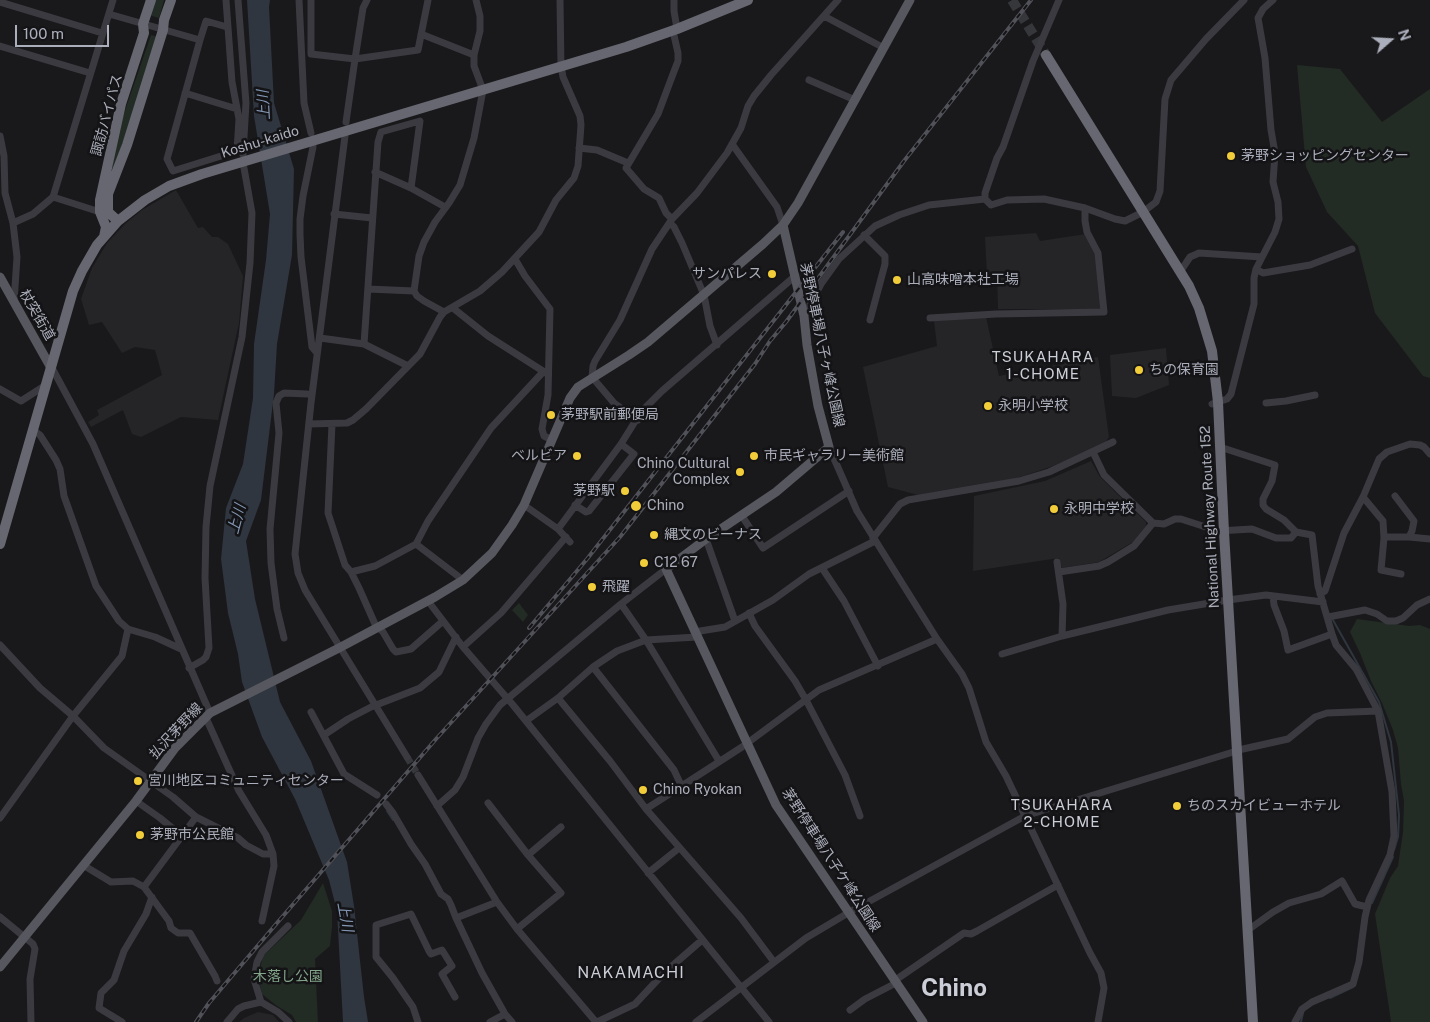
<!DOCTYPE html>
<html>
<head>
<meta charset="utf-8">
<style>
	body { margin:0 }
	#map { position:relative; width:1430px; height:1022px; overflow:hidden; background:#19191b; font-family:"Public Sans",sans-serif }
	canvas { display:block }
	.north { position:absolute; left:1365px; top:15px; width:50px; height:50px; -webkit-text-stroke:4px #141416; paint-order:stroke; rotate:71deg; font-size:14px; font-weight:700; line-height:20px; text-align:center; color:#abaebb }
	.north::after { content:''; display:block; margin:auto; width:18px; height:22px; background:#abaebb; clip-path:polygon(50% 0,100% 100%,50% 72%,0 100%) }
	.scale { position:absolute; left:15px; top:25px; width:94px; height:22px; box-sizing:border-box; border:2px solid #abaebb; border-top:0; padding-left:6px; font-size:15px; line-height:18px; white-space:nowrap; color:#abaebb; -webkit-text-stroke:4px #141416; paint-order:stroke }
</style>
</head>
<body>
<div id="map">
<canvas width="1430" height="1022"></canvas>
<div class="north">N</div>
<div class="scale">100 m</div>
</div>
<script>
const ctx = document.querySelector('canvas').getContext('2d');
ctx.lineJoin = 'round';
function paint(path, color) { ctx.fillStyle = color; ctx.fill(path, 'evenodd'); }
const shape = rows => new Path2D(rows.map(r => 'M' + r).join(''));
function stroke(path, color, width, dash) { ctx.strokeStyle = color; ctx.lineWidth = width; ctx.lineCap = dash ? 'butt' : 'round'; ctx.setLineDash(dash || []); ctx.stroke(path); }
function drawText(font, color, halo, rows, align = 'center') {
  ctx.font = font + ' "Public Sans","Noto Sans JP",sans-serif'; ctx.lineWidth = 5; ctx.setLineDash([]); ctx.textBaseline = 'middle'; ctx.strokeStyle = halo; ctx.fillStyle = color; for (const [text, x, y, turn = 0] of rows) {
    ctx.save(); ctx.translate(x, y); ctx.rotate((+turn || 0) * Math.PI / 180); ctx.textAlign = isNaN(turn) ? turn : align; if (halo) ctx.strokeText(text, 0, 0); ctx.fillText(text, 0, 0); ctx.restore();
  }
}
paint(shape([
	[176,190,198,228,203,227,212,237,218,237,228,244,243,276,239,323,218,420,181,417,141,437,132,434,123,410,91,427,88,422,99,415,97,410,162,375,155,350,135,347,122,353,102,322,89,325,81,299,92,268,107,243,126,223,142,210],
	[1036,233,1040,241,1086,234,1096,256,1102,309,998,309,997,274,987,274,985,237],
	[986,317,999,376,1098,357,1109,437,1105,443,1053,466,1008,481,918,495,888,487,863,367,937,346,934,321],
	[1166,348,1169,385,1136,398,1112,396,1110,355],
	[1091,461,1100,477,1146,522,1146,526,1133,542,1099,562,1062,568,1059,558,973,571,974,496,1045,481],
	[258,1012,273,1015,279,1022,239,1022,244,1018]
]), '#252528');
paint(shape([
	[154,0,164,0,159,18,149,15],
	[151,35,159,37,109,183,120,125],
	[1297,65,1340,69,1382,122,1430,89,1430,378,1423,376,1375,313,1358,246,1327,212,1306,167],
	[519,603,528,615,523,622,512,610],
	[1357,619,1409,626,1420,625,1430,629,1430,1022,1391,1022,1375,914,1390,878,1398,866,1403,832,1404,801,1401,784,1398,748,1393,730,1382,703,1371,681,1360,653,1350,632],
	[323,883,332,911,332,927,330,946,315,959,318,1022,296,1022,292,1015,277,1006,262,994,258,977,263,956,301,920]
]), '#232b25');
paint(shape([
	[247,0,270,0,269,7,274,103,294,169,292,255,277,344,274,394,261,500,246,541,255,599,280,702,311,761,347,862,354,906,364,997,368,1022,343,1022,337,911,329,880,295,799,262,737,242,682,238,654,228,613,221,559,226,508,243,464,253,398,254,344,266,260,270,214,254,116]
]), '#2f363f');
stroke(shape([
	[1333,620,1379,702,1391,742,1399,815,1398,837,1394,850],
	[387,811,393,820],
	[1372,903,1393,857],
	[1330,998,1353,987],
	[1301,1022,1303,1013]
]), '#2f363f', 2);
stroke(shape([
	[407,757,418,775]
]), '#36373b', 7, [7, 3.5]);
stroke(shape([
	[1012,0,1046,55]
]), '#36373b', 10, [10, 5]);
stroke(shape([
	[238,0,246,103,243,154],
	[299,0,304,103,311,133],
	[311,0,311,54,355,59,418,50,428,0],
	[674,0,674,11,677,29],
	[1059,0,1033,61,1003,147,997,158,985,193,985,199,991,205,1007,200,1044,199,1085,208,1115,219,1125,221,1143,212,1156,202,1160,191,1165,99,1171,80,1206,39,1244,0],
	[0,2,102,33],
	[109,14,200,40,206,21,227,27],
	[824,16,884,48],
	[421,34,474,55],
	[200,40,167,159,173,171,237,151,239,119,232,82,226,0],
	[0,46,90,73],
	[809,80,855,100],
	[185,93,237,109],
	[346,122,355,59,363,8,367,0],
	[0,136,4,156,5,193,13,223,17,257,14,302],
	[345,136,311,403,295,554,298,573,305,590,407,757],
	[732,144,777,207,783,225],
	[313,147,303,196,300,219,300,234,301,257,312,347,317,353],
	[579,148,597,150,628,163],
	[375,172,411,188,445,207],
	[53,197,100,212],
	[334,214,372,218],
	[672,219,666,213,659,198,644,189,626,168,658,114,673,74,678,61,678,53,673,31],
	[13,223,33,214,53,197,113,0],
	[670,223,674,227,682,243,704,295,710,326,717,345],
	[864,235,885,256,885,264,870,320],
	[515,259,525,276,550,309,548,395,542,429,544,436,552,440],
	[1256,269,1263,273,1310,265,1352,249],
	[1180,272,1190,257,1199,253,1262,257],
	[368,289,414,291],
	[453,308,488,336,546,373],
	[444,312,424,301,417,296,414,291,419,256,424,242,435,222,449,203,460,185,474,138,483,90,474,66,474,55,480,31,480,16,476,0],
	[804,316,821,284,839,259,875,226,899,215,929,205,985,199],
	[930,318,996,314,1104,312,1098,253,1087,232,1085,221,1085,208],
	[320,338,364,344,408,366],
	[364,344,378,142,381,132,420,121,411,188],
	[51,366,93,444,210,713],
	[0,389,21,401,46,385],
	[1266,403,1286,401,1315,395],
	[1212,404,1227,399,1231,394,1254,304,1254,278,1256,269,1275,232,1279,219,1278,202,1273,182,1275,153,1271,130,1265,58,1258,18,1263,9,1273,0],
	[638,420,614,403,592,377,593,366,595,361,620,320,652,249,672,219,697,193,727,153,741,128,748,106,754,96,771,75,838,0],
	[309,424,347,423,353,420,366,409,420,354,440,317,444,312,480,291,502,272,539,232,556,200,574,178,578,166,581,125,580,116,563,77,561,66,560,0],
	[332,424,328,513,345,565,351,572,359,588,375,624,383,632,393,649,396,652,411,649,443,621],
	[33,430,40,435,56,460,60,469,64,496,96,586,119,621,128,629,155,637,181,649],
	[829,447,857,511,937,639,962,674,969,688,986,742,1006,776,1090,953,1101,973,1104,988,1098,1022],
	[1220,447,1275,465,1272,481,1263,499,1263,505,1266,509,1284,520,1296,532,1312,535,1318,586,1332,634,1336,645,1356,669,1378,711,1392,792,1394,836,1390,855,1369,900,1365,917,1359,962,1353,984,1312,1002,1302,1009,1295,1022],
	[1093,452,1104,475,1153,523,1164,524,1175,519,1181,519,1218,531,1252,529,1276,538,1291,538,1296,532],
	[1363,497,1383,521,1384,538,1381,570,1401,574],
	[524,505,558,529,570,542],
	[575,505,586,512,589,511,634,454,621,444],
	[742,516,763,548,849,491],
	[558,529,621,444,641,412,662,391,794,277],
	[1384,537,1409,537,1412,531,1414,521,1395,496],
	[1409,537,1430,539],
	[873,538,900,504,908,500,1019,481,1049,472,1113,442],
	[706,539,735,621],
	[416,544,463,580],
	[1057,562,1063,604,1062,636],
	[822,568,844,601,878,666],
	[351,572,375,566,416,544,428,521,491,428,543,372],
	[1059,572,1099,566,1108,562,1134,546,1153,523],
	[1320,594,1325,591,1344,533,1363,497,1379,459,1387,452,1410,444,1420,445,1424,447,1430,454],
	[1273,596,1274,605,1284,631,1288,650,1332,634],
	[428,601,463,647,513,705,769,1022],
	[621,604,646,640,719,761],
	[749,613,755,626,795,681,806,700,845,775,860,816],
	[1328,617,1365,610,1377,614,1387,621,1396,621,1403,618,1417,605,1430,599],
	[694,632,725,627,773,600,809,574,875,541],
	[284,638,277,609,271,563,270,529,279,433,276,403,279,396,284,393,307,394],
	[0,645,40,688,73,716,104,748,173,797,196,817,238,838,246,845,263,854,273,854],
	[463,647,501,613,566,537],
	[1002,654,1062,636,1168,610,1228,600,1266,595,1323,602],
	[593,667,674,770,681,785],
	[189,668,203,660,206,657,209,648,205,578,206,527,210,486,242,337,250,263,252,213,244,168],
	[558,698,610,761,646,809,741,918,774,962],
	[311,712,344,774,377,795],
	[206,718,239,791,266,835,273,854,274,866,262,921],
	[526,721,558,698,593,667,617,651,646,640,697,637],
	[324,735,348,719,371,707,420,688,439,672,456,637],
	[418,775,497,902,517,929,596,1022],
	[136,801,160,818,182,836],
	[488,803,528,855,561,893,517,929],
	[386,804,393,813,411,844,425,864,441,894,448,899,451,905,456,918,482,973,505,1014,512,1022],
	[437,806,455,790,463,777,478,738,486,724,500,705,621,604,666,569],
	[646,809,742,747,819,690,937,639],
	[0,818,73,716,122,656,128,629],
	[528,855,561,827],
	[83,865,111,882,133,881,144,887,169,921,171,928,178,933,190,933,215,976,217,981],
	[648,873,679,848],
	[144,887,196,817],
	[0,917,33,944,35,949,30,979,31,1022],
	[456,918,497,902],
	[1248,930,1273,912,1289,903,1321,894,1342,881,1355,904,1367,907],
	[894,981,964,933,971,934,977,931,1058,885],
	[261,1002,254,979,257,962,262,952,288,926],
	[850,1010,865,999,896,983],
	[122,1022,99,1008,101,993,114,980,124,951,146,914,152,897],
	[227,1022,238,1009,244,1006,261,1002,278,1012,289,1022],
	[418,1022,413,1007,393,978,376,957,376,925,411,914,429,951,431,954,442,950,452,966,442,974,455,997],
	[490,1022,505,1014],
	[597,1022,635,1004,664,973,702,940],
	[696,1022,806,938,848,913,1025,816,1243,749,1288,739,1315,717,1327,713,1378,711]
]), '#3a3a40', 7);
stroke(shape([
	[783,225,804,316,807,345,818,406,829,447,776,492,706,539,666,569,776,805,923,1022],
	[0,277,50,366],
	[0,967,136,801,175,748,210,713,339,648,435,597,463,580,492,553,512,525,524,505,570,398,578,387,629,355,648,342,763,244,783,225,798,203,910,0]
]), '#56575f', 9);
stroke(shape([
	[1046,55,1189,286,1199,308,1212,351,1218,402,1224,532,1253,1022],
	[118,221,108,212,108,194,127,145,163,30,164,20,171,0],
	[104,237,106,227,100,212,100,200,121,104,144,33,143,24,151,0],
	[0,544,73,291,82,271,97,245,118,221,145,200,169,186,202,174,626,47,677,29,748,0]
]), '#666771', 10);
const rail = shape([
	[529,628,587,559,843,232],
	[196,1022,209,1003,277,923,436,739,620,537,755,364,770,341,786,322,904,161,1031,0]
]);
stroke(rail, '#515259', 4);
stroke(rail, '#141416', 2, [5.5]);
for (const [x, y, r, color] of [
	[1231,156,5,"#f2cd3a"],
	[772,274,5,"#f2cd3a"],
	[897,280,5,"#f2cd3a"],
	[1139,370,5,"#f2cd3a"],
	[988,406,5,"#f2cd3a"],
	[551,415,5,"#f2cd3a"],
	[577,456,5,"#f2cd3a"],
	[754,456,5,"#f2cd3a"],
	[740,472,5,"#f2cd3a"],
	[625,491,5,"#f2cd3a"],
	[636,506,6,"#f2cd3a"],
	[1054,509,5,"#f2cd3a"],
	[654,535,5,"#f2cd3a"],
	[644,563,5,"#f2cd3a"],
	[592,587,5,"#f2cd3a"],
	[138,781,5,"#f2cd3a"],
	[643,790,5,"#f2cd3a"],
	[1177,806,5,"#f2cd3a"],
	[140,835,5,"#f2cd3a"]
]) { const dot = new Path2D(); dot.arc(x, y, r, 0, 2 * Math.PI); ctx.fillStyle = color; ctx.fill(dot); stroke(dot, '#141416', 2); }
drawText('14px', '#abaebb', '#141416', [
	["諏訪バイパス",107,115,-75],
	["Koshu-kaido",260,142,-17],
	["杖突街道",37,315,60],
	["茅野停車場八子ヶ峰公園線",822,345,78],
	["National Highway Route 152",1210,517,-93],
	["払沢茅野線",176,731,-47],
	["茅野停車場八子ケ峰公園線",831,860,57]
]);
drawText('14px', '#abaebb', '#141416', [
	["茅野ショッピングセンター",1241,156],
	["サンパレス",762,274,"right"],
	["山高味噌本社工場",907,280],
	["ちの保育園",1149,370],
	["永明小学校",998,406],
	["茅野駅前郵便局",561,415],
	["ベルビア",567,456,"right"],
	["市民ギャラリー美術館",764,456],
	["Chino Cultural",730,464,"right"],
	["Complex",730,480,"right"],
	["茅野駅",615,491,"right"],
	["Chino",647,506],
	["永明中学校",1064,509],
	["縄文のビーナス",664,535],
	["C12 67",654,563],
	["飛躍",602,587],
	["宮川地区コミュニティセンター",148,781],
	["Chino Ryokan",653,790],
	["ちのスカイビューホテル",1187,806],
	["茅野市公民館",150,835]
], 'left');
drawText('14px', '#83a589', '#141416', [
	["木落し公園",288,977]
]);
drawText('italic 15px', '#8397b5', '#141416', [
	["上川",264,105,-93],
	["上川",237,519,-75],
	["上川",345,917,80]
]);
ctx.letterSpacing = '1px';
drawText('15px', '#ccced7', '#141416', [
	["TSUKAHARA",1043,357],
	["1-CHOME",1043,374],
	["TSUKAHARA",1062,805],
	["2-CHOME",1062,822]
]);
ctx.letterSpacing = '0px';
ctx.letterSpacing = '1px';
drawText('16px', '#ccced7', '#141416', [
	["NAKAMACHI",631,973]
]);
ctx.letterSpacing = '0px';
drawText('bold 24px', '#ccced7', '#141416', [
	["Chino",954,989]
]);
</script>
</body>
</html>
